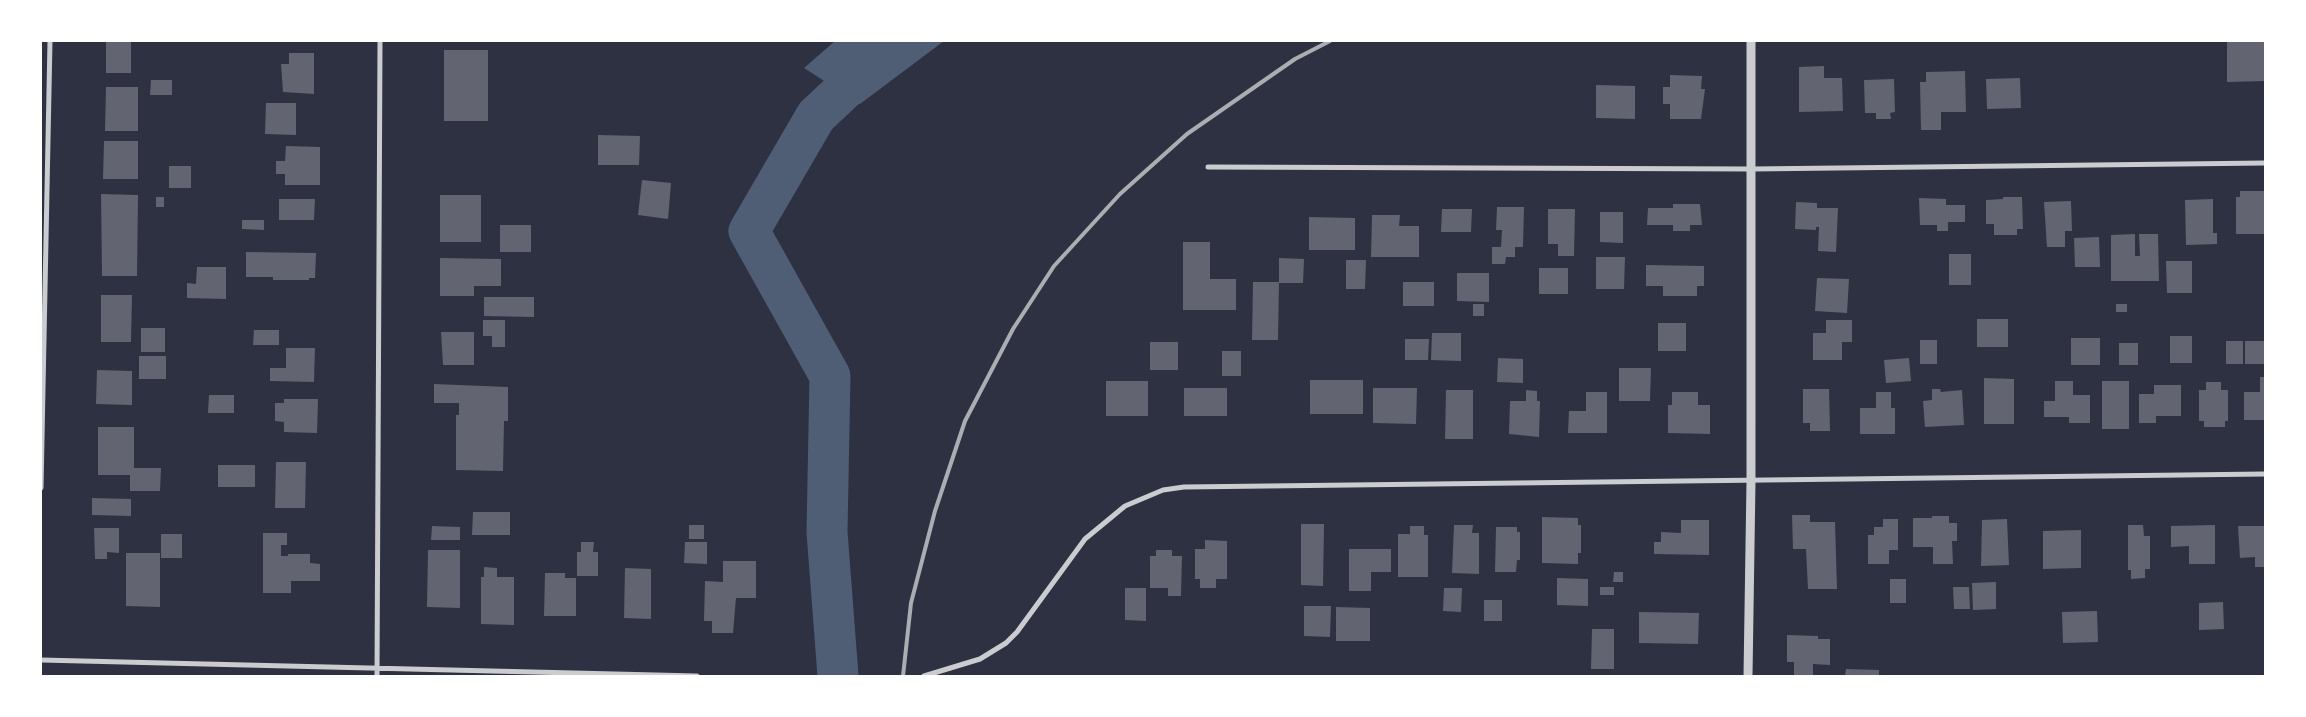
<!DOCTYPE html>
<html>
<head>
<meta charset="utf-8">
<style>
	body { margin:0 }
	#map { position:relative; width:2306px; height:717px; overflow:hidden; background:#2d3142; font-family:"DejaVu Sans",sans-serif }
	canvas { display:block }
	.frame { position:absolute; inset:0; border:42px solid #fff; pointer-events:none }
</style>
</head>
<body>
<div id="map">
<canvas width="2306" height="717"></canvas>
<div class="frame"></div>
</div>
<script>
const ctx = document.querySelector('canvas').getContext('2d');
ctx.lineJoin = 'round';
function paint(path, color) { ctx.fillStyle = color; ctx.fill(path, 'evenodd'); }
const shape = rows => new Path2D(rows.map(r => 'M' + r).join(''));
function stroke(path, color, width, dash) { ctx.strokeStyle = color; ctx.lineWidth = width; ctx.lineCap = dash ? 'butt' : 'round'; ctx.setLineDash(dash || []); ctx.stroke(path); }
paint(shape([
	[835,41,944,41,860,104,804,68]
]), '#4f5d75');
stroke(shape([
	[838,676,827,532,830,376,749,231,816,116,896,41]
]), '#4f5d75', 41);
paint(shape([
	[106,41,131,41,131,73,106,73],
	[2227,41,2265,41,2265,81,2227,82],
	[444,50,488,50,488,121,444,121],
	[289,53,314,53,314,94,283,92,281,64,289,64],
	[1824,66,1824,78,1842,78,1843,111,1799,112,1799,67],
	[1965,71,1966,112,1941,112,1941,130,1921,130,1920,82,1926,82,1926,72],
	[1670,75,1702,76,1701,89,1705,89,1701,119,1670,119,1670,104,1663,104,1663,87,1670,87],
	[2020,78,2021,108,1987,109,1986,79],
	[1894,79,1895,112,1890,113,1891,119,1876,119,1876,113,1865,113,1864,80],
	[151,80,172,80,172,95,150,95],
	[1596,85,1635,86,1635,119,1596,118],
	[106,87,138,87,138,131,105,131],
	[266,103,296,103,296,135,265,134],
	[598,135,640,136,639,165,598,165],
	[104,141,138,141,138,179,103,179],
	[286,146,320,147,320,185,285,185,285,174,276,174,276,161,285,161],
	[169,166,191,166,191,188,169,188],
	[642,180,671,183,668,219,638,215],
	[2240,191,2264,191,2265,234,2236,234,2236,197,2240,197],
	[101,194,138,195,137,276,102,276],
	[440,195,481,195,481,242,440,242],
	[156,197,164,197,164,207,156,207],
	[2003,197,2022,197,2023,229,2017,229,2017,235,1994,235,1994,224,1986,224,1986,200,2003,199],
	[1919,198,1946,199,1946,205,1965,205,1965,222,1948,222,1948,231,1937,231,1937,225,1920,225],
	[279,199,315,199,314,220,279,220],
	[2213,199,2213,233,2217,233,2217,244,2186,245,2185,200],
	[2071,201,2072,231,2065,231,2065,247,2047,247,2044,202],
	[1796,202,1817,203,1817,208,1838,208,1836,252,1818,251,1819,227,1816,227,1816,230,1795,229],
	[1673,204,1700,204,1702,225,1690,225,1690,231,1673,231,1673,225,1647,225,1648,208,1673,208],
	[1497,207,1524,207,1523,247,1515,247,1515,257,1506,257,1505,264,1492,264,1492,247,1501,247,1502,230,1496,230],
	[1442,209,1472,209,1471,232,1441,232],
	[1548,209,1575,209,1574,256,1558,256,1558,244,1548,244],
	[1600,212,1623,212,1623,243,1600,242],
	[1372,215,1400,215,1399,226,1419,226,1419,257,1371,257],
	[1309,217,1355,218,1355,250,1309,250],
	[242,220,264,220,264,230,242,229],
	[500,225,531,225,531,252,500,252],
	[2135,234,2135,256,2140,256,2139,234,2158,234,2159,281,2111,281,2111,235],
	[2099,237,2100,267,2075,267,2074,238],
	[1183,242,1210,242,1210,279,1236,279,1236,310,1183,310],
	[246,252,316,253,315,278,309,278,309,280,273,280,273,277,246,277],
	[1949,254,1971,254,1971,285,1949,285],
	[1596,257,1625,257,1624,289,1596,289],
	[440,258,501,259,501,286,474,286,474,296,440,296],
	[1279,258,1304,259,1303,283,1279,283],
	[1346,260,1366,260,1365,289,1346,289],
	[2166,261,2192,261,2192,293,2167,293],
	[1646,265,1704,266,1704,286,1697,286,1697,296,1663,296,1663,286,1646,286],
	[197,267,226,267,226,299,187,298,187,283,196,284],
	[1539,268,1568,268,1568,294,1539,294],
	[1457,273,1489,273,1489,302,1457,301],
	[1817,278,1849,279,1847,313,1815,311],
	[1253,282,1279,282,1278,340,1252,340],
	[1403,282,1434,282,1434,306,1403,306],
	[101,295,132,295,131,342,101,342],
	[484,297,534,297,534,317,484,316],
	[1473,304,1484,304,1484,316,1473,316],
	[2116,304,2127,304,2127,312,2116,312],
	[1977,319,2008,319,2008,347,1977,347],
	[483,320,505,320,505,347,492,347,492,336,483,336],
	[1826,320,1852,320,1852,342,1842,342,1842,360,1813,360,1813,333,1826,333],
	[1658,323,1686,323,1686,351,1658,351],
	[141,328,165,328,165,352,141,352],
	[254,330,279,330,279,345,253,345],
	[441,332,474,332,474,365,443,365],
	[1432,333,1461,333,1461,361,1431,360],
	[2170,336,2192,336,2192,363,2170,363],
	[2071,338,2100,338,2100,365,2071,365],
	[1405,339,1429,339,1428,360,1405,360],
	[1920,340,1937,340,1937,364,1920,364],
	[2226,341,2243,341,2243,364,2226,364],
	[2245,341,2265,341,2265,364,2245,364],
	[1150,342,1178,342,1178,370,1150,370],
	[2119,343,2138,343,2138,365,2119,365],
	[286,348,315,348,314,382,270,381,270,368,286,368],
	[1222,351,1241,351,1241,376,1222,376],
	[139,356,166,356,166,379,139,379],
	[1498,358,1523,359,1523,383,1497,382],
	[1909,358,1911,381,1886,383,1884,360],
	[1619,368,1651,368,1650,401,1619,401],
	[97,370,132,371,132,405,96,404],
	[2260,377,2265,377,2265,420,2244,420,2244,392,2260,392],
	[1984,378,2014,379,2014,424,1984,424],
	[1310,380,1363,380,1363,414,1310,414],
	[1106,381,1148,381,1148,416,1106,416],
	[2055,381,2073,381,2073,395,2090,395,2090,423,2069,423,2069,417,2044,417,2044,401,2055,401],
	[2102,381,2129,381,2129,429,2102,429],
	[2206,382,2221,382,2221,390,2228,390,2228,421,2225,421,2225,427,2204,427,2204,421,2199,421,2199,390,2206,390],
	[434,384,508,387,508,421,504,421,503,471,456,470,456,415,459,415,459,403,434,403],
	[2154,385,2181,385,2181,416,2156,416,2156,423,2139,423,2139,394,2154,394],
	[1184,388,1227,388,1227,416,1184,416],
	[1373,388,1417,388,1416,424,1373,423],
	[1803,389,1829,389,1830,431,1810,431,1810,423,1803,423],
	[1932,389,1940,389,1941,392,1962,390,1964,425,1925,427,1923,401,1932,400],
	[1446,390,1473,390,1473,439,1445,439],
	[1526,390,1537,391,1537,401,1540,401,1539,437,1509,434,1510,401,1526,401],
	[1586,392,1607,392,1607,433,1568,433,1569,411,1586,411],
	[1672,392,1698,392,1698,405,1710,405,1710,434,1668,433,1668,405,1672,405],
	[1876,392,1891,392,1891,408,1895,408,1895,434,1860,434,1860,408,1876,408],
	[209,395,234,395,234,413,208,413],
	[284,399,318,399,317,433,284,432,284,422,275,421,275,403,284,403],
	[98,427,134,427,134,468,161,468,160,491,130,491,130,475,98,475],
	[276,462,306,462,305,508,275,508],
	[218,465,255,465,255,487,218,487],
	[92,498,131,499,131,516,92,515],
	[473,512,510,512,510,535,472,535],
	[1792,515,1810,515,1810,522,1835,522,1837,589,1808,589,1806,549,1793,549],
	[1932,516,1949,516,1949,523,1957,523,1957,541,1952,541,1953,564,1933,564,1933,547,1913,547,1913,518,1932,518],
	[1542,517,1578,518,1578,525,1581,525,1581,553,1578,553,1578,564,1542,563],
	[1883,519,1898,519,1898,550,1889,550,1889,564,1868,564,1868,535,1874,535,1874,527,1883,527],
	[2007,519,2009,565,1981,566,1982,520],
	[1681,520,1709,520,1709,555,1654,554,1654,542,1661,542,1661,532,1681,533],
	[1301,524,1324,524,1323,586,1301,585],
	[689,525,704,525,704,539,689,539],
	[1454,525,1473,525,1472,533,1479,533,1479,574,1452,573],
	[2128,525,2143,525,2144,536,2150,536,2150,569,2145,569,2145,578,2131,579,2131,570,2128,570],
	[2215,525,2215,564,2189,564,2189,546,2171,547,2171,526],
	[432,526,460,527,460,540,431,540],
	[1410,526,1424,526,1424,535,1428,535,1428,577,1398,577,1398,534,1410,534],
	[2238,526,2265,526,2265,567,2255,567,2255,557,2240,558],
	[1496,527,1517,527,1517,532,1520,532,1520,560,1517,560,1516,572,1495,572],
	[94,528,119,528,119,553,107,552,107,559,95,559],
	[2081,530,2081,568,2043,569,2043,531],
	[263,533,287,533,287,545,281,545,281,556,288,556,288,554,310,554,310,563,320,564,320,581,291,581,291,593,263,593],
	[161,534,182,534,182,558,161,558],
	[1205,540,1227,541,1227,579,1216,579,1216,588,1200,588,1200,579,1195,579,1195,549,1205,549],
	[581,542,594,542,593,552,598,552,598,576,577,576,577,552,581,552],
	[685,542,707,542,707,564,684,563],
	[1349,549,1391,549,1391,572,1371,572,1371,591,1349,591],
	[428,550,460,550,460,608,427,607],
	[1156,550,1172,550,1172,556,1182,556,1181,596,1168,596,1168,588,1150,588,1150,556,1156,556],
	[126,553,160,553,160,607,126,606],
	[723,561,756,561,756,598,736,598,733,633,712,633,712,621,704,621,705,581,723,582],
	[484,567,497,568,497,577,514,577,514,625,481,624,481,577,484,577],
	[625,568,651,569,651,619,624,618],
	[1614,572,1623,572,1623,582,1613,582],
	[545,573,565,573,565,578,576,578,576,616,544,616],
	[1557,578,1588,579,1588,606,1557,605],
	[1890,579,1906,579,1906,603,1890,603],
	[1996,582,1996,609,1973,610,1972,583],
	[1600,587,1614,587,1614,595,1600,595],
	[1953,587,1969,587,1970,609,1954,609],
	[1125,588,1146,588,1146,621,1125,620],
	[1444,588,1462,588,1461,612,1443,611],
	[1484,600,1502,600,1502,621,1484,621],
	[2223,602,2224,629,2199,630,2199,603],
	[1304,606,1331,606,1330,637,1304,636],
	[1336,607,1370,608,1370,641,1336,641],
	[2097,611,2098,642,2063,643,2062,612],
	[1639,612,1699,613,1698,644,1639,643],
	[1592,629,1614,629,1614,669,1591,669],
	[1787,635,1818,636,1818,639,1830,639,1830,665,1813,664,1813,676,1794,676,1794,662,1787,662],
	[1846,669,1879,670,1879,676,1845,676]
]), '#626471');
stroke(shape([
	[1208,167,1752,169,2265,163],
	[41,488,50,41],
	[41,660,697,676],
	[377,676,380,41],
	[924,676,980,659,1006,643,1017,632,1085,539,1125,506,1163,490,1184,487,2265,474]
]), '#caccd0', 5);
stroke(shape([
	[1748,676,1751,481,1751,41]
]), '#caccd0', 9);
stroke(shape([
	[903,676,911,603,935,511,965,421,1013,329,1054,266,1120,194,1187,134,1295,59,1330,41]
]), '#abadb3', 4);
</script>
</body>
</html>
